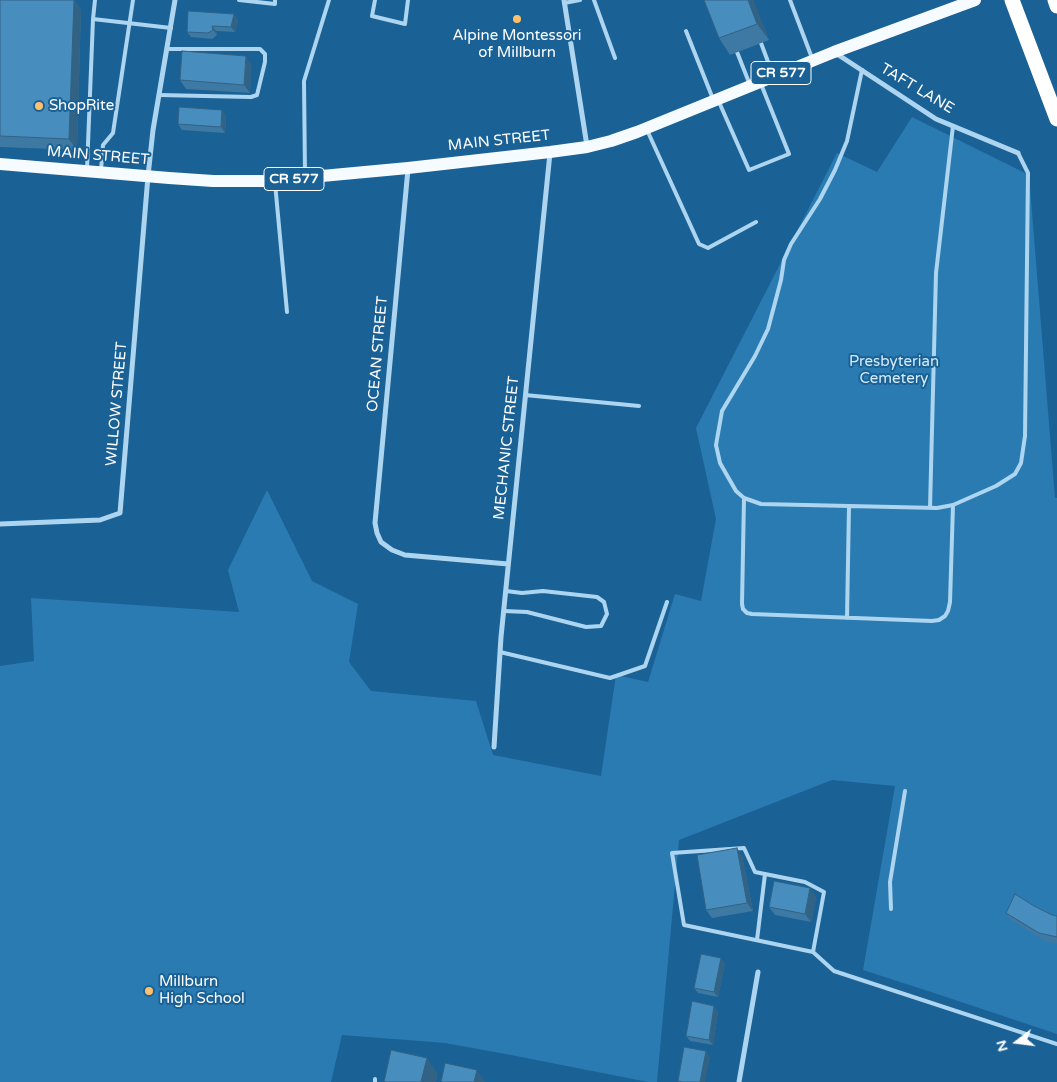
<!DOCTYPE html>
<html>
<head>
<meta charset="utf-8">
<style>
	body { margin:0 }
	#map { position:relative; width:1057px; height:1082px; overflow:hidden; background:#1a6196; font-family:"Varela Round",sans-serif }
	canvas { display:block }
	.north { position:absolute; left:992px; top:1017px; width:50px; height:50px; -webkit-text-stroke:4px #1a6196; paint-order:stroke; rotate:255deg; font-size:14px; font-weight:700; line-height:20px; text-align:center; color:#fff }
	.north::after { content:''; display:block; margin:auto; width:18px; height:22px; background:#fff; clip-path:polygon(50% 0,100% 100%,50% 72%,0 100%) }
</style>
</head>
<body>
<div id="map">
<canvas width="1057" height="1082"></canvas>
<div class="north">N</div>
</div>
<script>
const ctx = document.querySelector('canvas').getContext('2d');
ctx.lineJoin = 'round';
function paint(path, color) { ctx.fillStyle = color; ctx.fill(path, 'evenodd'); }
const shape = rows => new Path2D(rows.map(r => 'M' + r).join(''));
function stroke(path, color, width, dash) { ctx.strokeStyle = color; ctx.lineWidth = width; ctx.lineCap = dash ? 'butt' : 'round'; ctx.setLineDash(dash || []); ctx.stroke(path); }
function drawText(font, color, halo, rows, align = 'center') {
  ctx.font = font + ' "Varela Round",sans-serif'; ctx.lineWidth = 4; ctx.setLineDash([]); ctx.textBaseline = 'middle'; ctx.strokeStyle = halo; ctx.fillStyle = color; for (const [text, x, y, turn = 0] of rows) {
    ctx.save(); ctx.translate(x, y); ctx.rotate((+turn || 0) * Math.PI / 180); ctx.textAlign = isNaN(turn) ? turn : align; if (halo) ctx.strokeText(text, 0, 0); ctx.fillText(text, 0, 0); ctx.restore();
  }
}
paint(shape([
	[912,117,1029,175,1055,498,1057,498,1057,1034,928,991,863,970,895,786,832,780,679,840,657,1082,648,1082,511,1055,445,1043,342,1035,331,1082,0,1082,0,666,34,661,31,598,239,612,228,570,267,490,312,581,358,604,349,662,371,691,476,701,493,755,601,776,616,675,648,682,675,594,701,601,716,519,696,428,837,153,877,172]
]), '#2a7bb2');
stroke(shape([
	[95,0,93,19,171,28],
	[239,0,275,4,275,0],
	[375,0,372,16,405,24,408,0],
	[594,0,615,58],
	[790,0,812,58],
	[564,3,580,0],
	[686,31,713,99],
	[761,43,773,75],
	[737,52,750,85],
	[862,70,847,141,835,170,820,199,791,244,784,260,781,280,768,329,755,356,722,411,716,445,720,463,736,491,744,498,761,504,937,508,953,505,996,486,1015,474,1021,463,1025,436,1028,173,1018,153],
	[159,95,251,97,257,95,265,62,265,54,260,49,168,49],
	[719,102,749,170,789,154,761,84],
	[647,130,699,244,708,248,756,222],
	[87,169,93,19],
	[101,170,103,145,113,133,133,0],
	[305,175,304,81,329,0],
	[275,183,287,312],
	[525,395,639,406],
	[744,498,742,604,743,609,747,613,752,614,932,621,939,620,945,616,948,611,950,602,953,505],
	[930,508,936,273,953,126],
	[504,611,527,612,586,627,601,626,607,614,604,602,597,597,543,591,522,593,506,591],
	[847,618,849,506],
	[500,652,610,678,645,666,667,602],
	[891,909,890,882,905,791],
	[757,940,765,874],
	[813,952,824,892,805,882,755,872,744,848,672,853,684,925,813,952,834,971,1057,1044],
	[375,1082,375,1079]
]), '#add5f0', 4);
stroke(shape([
	[564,0,587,146],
	[837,54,936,119,1018,153],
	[408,169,375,523,377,533,381,542,392,550,405,555,508,564],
	[0,524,100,520,120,513,148,176,153,130,175,0],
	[494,747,501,637,550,153],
	[739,1082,758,972]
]), '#add5f0', 5);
stroke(shape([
	[0,164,169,178,213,181,268,181,408,168,550,152,587,147,611,141,637,132,834,52,975,0]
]), '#f6fbff', 12);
stroke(shape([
	[1012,0,1057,119],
	[1055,0,1057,6]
]), '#fff', 15);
paint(shape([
	[0,0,74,0,81,10,77,150,0,147],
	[704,0,753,0,769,40,730,55,719,38],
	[238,20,235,32,216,31,217,35,212,39,191,37,187,32],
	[251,64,250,93,186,89,180,80],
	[226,116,225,133,182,130,178,124],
	[742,856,753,911,712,918,706,910],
	[816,897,811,922,775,915,769,907],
	[1034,906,1052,915,1057,916,1057,944,1045,941,1012,921,1006,913],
	[725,963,718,997,698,993,694,988],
	[714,1006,718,1012,713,1045,690,1041,686,1036]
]), '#3d79a3');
paint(shape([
	[66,0,74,0,81,10,77,150,69,139],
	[748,0,753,0,754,1,769,40,757,24],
	[234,14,238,20,235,32,231,27],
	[212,26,216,31,217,35,213,30],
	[246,56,251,64,250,93,244,85],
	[222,110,226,116,225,133,221,127],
	[737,848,742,856,753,911,747,903],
	[810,888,816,897,811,922,805,914],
	[721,958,725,963,718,997,714,992],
	[714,1006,718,1012,713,1045,709,1040],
	[706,1051,710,1057,705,1082,700,1082],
	[427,1058,438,1074,436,1082,421,1082],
	[477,1070,485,1082,474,1082]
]), '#326385');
const building = shape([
	[0,0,74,0,69,139,0,136,0,0],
	[704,0,748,0,757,24,719,38,704,0],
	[188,11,234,14,231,27,212,26,213,30,208,33,187,32,188,11],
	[182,51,246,56,244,85,180,80,182,51],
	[179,107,222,110,221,127,178,124,179,107],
	[737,848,747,903,706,910,697,855,737,848],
	[774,881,810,888,805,914,769,907,774,881],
	[1015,894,1034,906,1052,915,1057,916,1057,937,1039,933,1006,913,1015,894],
	[701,954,721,958,714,992,694,988,701,954],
	[692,1001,714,1006,709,1040,686,1036,692,1001],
	[684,1047,706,1051,700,1082,682,1082,678,1081,684,1047],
	[391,1050,427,1058,421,1082,384,1082,391,1050],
	[445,1063,477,1070,474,1082,441,1082,445,1063]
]);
paint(building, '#478dbe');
stroke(building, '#326385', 1);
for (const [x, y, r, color] of [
	[517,19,5,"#ffc06c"],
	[39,106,5,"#ffc06c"],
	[149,991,5,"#ffc06c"]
]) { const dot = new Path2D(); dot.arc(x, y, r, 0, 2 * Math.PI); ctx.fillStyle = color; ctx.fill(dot); stroke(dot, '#1a6196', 2); }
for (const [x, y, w] of [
	[781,73,60],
	[294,179,60]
]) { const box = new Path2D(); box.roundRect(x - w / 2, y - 11.5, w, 23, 4); ctx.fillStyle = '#1a6196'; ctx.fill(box); stroke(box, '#fff', 1); }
drawText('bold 14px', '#fff', null, [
	["CR 577",781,73],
	["CR 577",294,179]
]);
drawText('15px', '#fff', '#1a6196', [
	["Alpine Montessori",517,36,"center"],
	["of Millburn",517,53,"center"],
	["ShopRite",49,106],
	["Millburn",159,982],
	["High School",159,999]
], 'left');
drawText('15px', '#fff', '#1a6196', [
	["TAFT LANE",917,89,31],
	["MAIN STREET",499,141,-6],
	["MAIN STREET",98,156,5],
	["OCEAN STREET",378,354,-85],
	["WILLOW STREET",117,404,-85],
	["MECHANIC STREET",507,448,-84]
]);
drawText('15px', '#d4ebfb', '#1a6196', [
	["Presbyterian",894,362],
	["Cemetery",894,379]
]);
</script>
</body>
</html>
